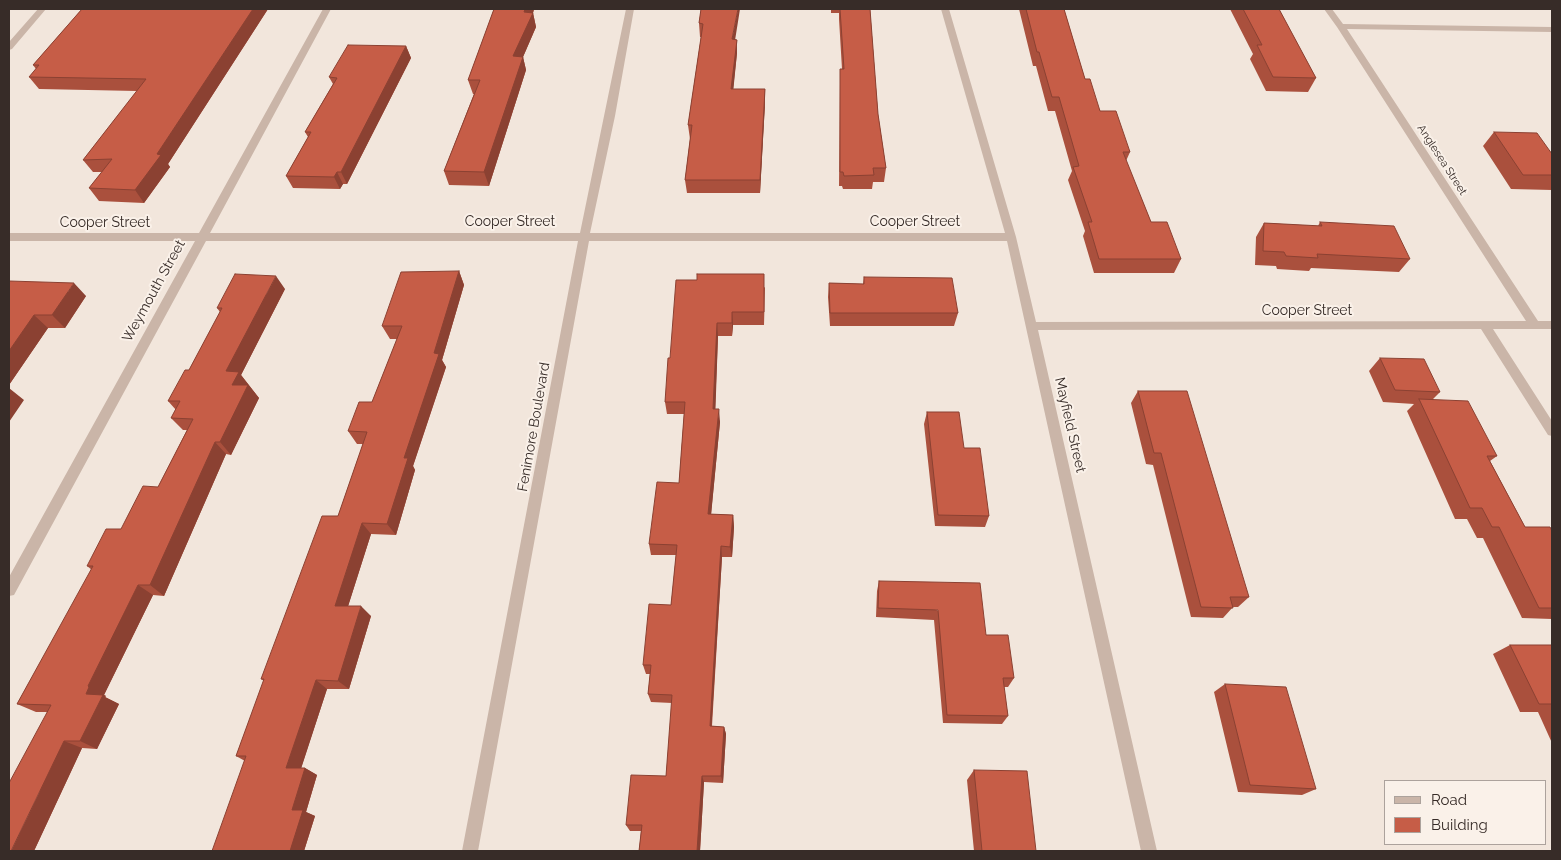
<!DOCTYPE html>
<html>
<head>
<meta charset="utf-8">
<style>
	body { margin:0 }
	#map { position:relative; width:1561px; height:860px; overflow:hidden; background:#f2e6dc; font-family:Raleway,sans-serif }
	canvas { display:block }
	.frame { position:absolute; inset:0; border:10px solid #372c28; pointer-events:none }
	.legend { position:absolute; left:1384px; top:780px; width:162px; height:65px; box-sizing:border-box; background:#faf1e9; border:1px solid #aca29c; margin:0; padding:6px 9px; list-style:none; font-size:15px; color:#372c28 }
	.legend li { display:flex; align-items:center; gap:10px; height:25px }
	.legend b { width:25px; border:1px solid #aca29c }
</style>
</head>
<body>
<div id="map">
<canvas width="1561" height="860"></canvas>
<div class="frame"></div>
<ul class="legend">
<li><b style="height:6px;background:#cab5a8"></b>Road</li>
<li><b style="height:14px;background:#c65d47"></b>Building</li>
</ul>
</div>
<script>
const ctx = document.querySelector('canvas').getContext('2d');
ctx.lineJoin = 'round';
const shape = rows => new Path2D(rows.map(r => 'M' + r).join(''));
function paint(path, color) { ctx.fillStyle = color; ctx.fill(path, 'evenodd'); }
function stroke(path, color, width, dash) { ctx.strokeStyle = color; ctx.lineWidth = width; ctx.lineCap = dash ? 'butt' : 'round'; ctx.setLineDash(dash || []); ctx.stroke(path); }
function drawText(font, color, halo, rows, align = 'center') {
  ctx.font = font + ' Raleway,sans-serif'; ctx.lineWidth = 4; ctx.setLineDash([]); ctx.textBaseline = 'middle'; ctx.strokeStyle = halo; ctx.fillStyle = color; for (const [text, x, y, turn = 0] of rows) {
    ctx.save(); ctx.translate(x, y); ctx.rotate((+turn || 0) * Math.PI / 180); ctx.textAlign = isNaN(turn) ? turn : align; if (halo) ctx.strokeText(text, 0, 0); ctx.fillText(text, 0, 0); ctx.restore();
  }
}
paint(shape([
	[38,9,46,9,12,49,9,50,9,42,38,9],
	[323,9,331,9,210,233,580,233,626,9,634,9,615,116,590,233,1005,233,941,9,949,9,1016,237,1036,322,1526,321,1337,27,1324,9,1332,9,1343,24,1552,27,1552,32,1347,29,1538,321,1552,321,1552,329,1493,329,1552,421,1552,436,1548,435,1481,329,1038,330,1157,851,1141,851,1007,241,589,241,478,851,462,851,578,241,206,241,14,595,9,596,9,577,195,241,9,241,9,233,199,233,323,9]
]), '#cab5a8');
paint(shape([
	[82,9,268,9,168,164,170,167,144,203,99,201,89,188,102,172,93,172,83,160,137,91,39,89,29,77,36,69,33,65],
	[494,9,534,9,533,13,536,27,523,57,526,70,489,186,449,185,444,171,474,94,473,94,468,80],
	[701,9,735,39,737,40,737,53,733,89,765,89,765,103,760,193,687,193,685,180,690,139,688,125,701,37,700,37,699,23],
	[831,9,870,9,878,114,886,168,884,182,873,182,872,189,843,189,842,186,839,186,840,83,840,69,842,69,839,19,839,13,831,13],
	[1019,9,1064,9,1085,79,1100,111,1130,152,1126,161,1151,222,1181,259,1174,273,1094,273,1083,236,1085,231,1068,180,1072,171,1055,111,1048,111,1036,66,1033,66],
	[1230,9,1279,9,1316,78,1308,92,1266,91,1250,59,1253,54],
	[406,46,411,58,347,184,343,184,340,189,293,188,286,176,308,137,305,132,333,84,329,77],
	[1494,132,1552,154,1552,190,1511,189,1483,146],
	[1320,222,1410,259,1399,272,1311,268,1309,271,1277,269,1276,266,1255,265,1256,237,1264,223,1318,226],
	[459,271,464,285,442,360,446,367,413,466,415,470,396,535,371,534,348,606,371,616,349,689,327,689,301,768,305,768,317,775,306,812,315,816,304,851,245,761,236,756,264,681,261,679,338,516,363,444,357,444,348,431,372,402,397,339,390,339,382,326],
	[864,277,958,313,954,326,830,326,828,297,829,283,863,284],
	[9,281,86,296,65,328,48,328,9,385],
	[765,287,764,325,733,325,732,336,718,336,715,409,720,422,711,514,733,515,734,527,732,557,722,557,712,726,724,727,726,734,723,783,704,782,700,851,639,851,641,831,630,831,626,825,666,776,672,703,651,702,648,694,650,674,646,674,643,665,671,605,676,555,651,555,649,544,679,483,684,414,667,414,665,402,670,358],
	[285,289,241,375,259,398,231,455,226,454,164,596,153,595,104,695,106,696,105,697,119,704,97,749,82,748,34,851,47,712,36,712,17,704,92,570,87,566,121,529,158,487,187,430,183,430,171,418,176,410,168,401,189,370,220,312,217,308],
	[1380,358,1440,392,1433,399,1497,456,1490,461,1525,527,1552,531,1552,619,1522,618,1483,538,1477,538,1467,519,1455,519,1407,411,1414,404,1383,402,1369,371],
	[1138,391,1249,597,1238,607,1233,607,1223,618,1191,617,1153,465,1146,464,1131,403],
	[927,412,964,448,989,516,985,527,935,526,924,424],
	[879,581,986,635,1014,678,1008,687,1004,687,1008,716,1002,724,943,723,934,620,876,617,877,591],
	[1510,645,1552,645,1552,743,1538,712,1520,712,1493,654],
	[1225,684,1316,789,1302,795,1238,792,1214,692],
	[974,770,1036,851,974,851,967,780]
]), '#aa503d');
paint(shape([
	[253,9,268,9,168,164,170,167,144,203,135,190,157,154],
	[525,9,534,9,533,13,536,27,523,57,526,70,489,186,484,172],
	[738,9,740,9,733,53,732,39],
	[737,40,737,53,732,103,731,89],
	[406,46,411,58,347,184,341,172],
	[765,89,765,103,760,193,760,180],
	[337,172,343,184,340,189,334,177],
	[459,271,464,285,442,360,446,367,413,466,415,470,396,535,387,524,404,458,434,353],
	[276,276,285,289,241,375,259,398,231,455,220,442,232,385,226,371],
	[74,283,86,296,65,328,52,315],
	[732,312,733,325,732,336],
	[34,315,48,328,9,385,9,351],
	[717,323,718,336,715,422,713,409],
	[9,388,24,400,9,422],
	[719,409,720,422,710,526,708,514],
	[215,442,226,454,164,596,150,585],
	[733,515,734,527,732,557,730,547],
	[362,523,371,534,345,616,335,606],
	[721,546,722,557,711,734,710,726],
	[138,585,153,595,104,695,106,696,105,697,119,704,97,749,80,741,88,686],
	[361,606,371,616,349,689,338,681],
	[316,680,327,689,299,775,286,768],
	[724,727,726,734,723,783,721,776],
	[64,741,82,748,34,851,11,851],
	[305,768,317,775,306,812,315,816,304,851,290,851,292,810],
	[702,776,704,782,700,851,697,851]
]), '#8b4132');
const building = shape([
	[82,9,253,9,157,154,161,155,135,190,89,188,112,159,83,160,146,79,29,77,39,65,33,65,82,9],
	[494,9,525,9,524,12,533,13,513,56,523,57,484,172,444,171,480,80,468,80,494,9],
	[701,9,738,9,732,39,737,40,731,89,765,89,760,180,685,180,692,125,688,125,703,24,699,23,701,9],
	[840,9,870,9,878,114,886,168,873,168,874,175,844,176,843,172,840,172,840,69,844,69,840,9],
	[1026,9,1064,9,1085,79,1090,79,1100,111,1116,111,1130,152,1123,152,1151,222,1167,222,1181,259,1099,259,1088,222,1092,222,1073,167,1079,166,1059,97,1052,97,1039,52,1037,52,1026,9],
	[1243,9,1279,9,1316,78,1273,77,1257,45,1262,45,1243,9],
	[348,45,406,46,341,172,337,172,334,177,286,176,311,132,305,132,337,78,329,77,348,45],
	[1494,132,1537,133,1552,154,1552,175,1523,175,1494,132],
	[1320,222,1394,226,1410,259,1317,254,1318,258,1286,256,1284,252,1263,251,1264,223,1322,226,1320,222],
	[459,271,434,353,439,354,404,458,408,458,387,524,362,523,335,606,361,606,338,681,316,680,286,768,305,768,292,810,303,810,290,851,212,851,246,756,236,756,264,679,261,679,322,516,338,516,367,432,348,431,359,402,372,402,402,326,382,326,401,272,459,271],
	[235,274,276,276,226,371,239,372,232,385,248,385,220,442,215,442,150,585,138,585,88,686,89,687,86,694,103,695,80,741,64,741,11,851,9,851,9,783,51,705,17,704,93,566,87,566,106,529,121,529,143,486,158,487,193,419,171,418,180,401,168,401,185,370,189,370,222,308,217,308,235,274],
	[697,274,764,274,764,312,732,312,732,323,717,323,713,409,719,409,708,514,733,515,730,547,721,546,710,726,724,727,721,776,702,776,697,851,639,851,642,825,626,825,631,775,666,776,672,695,648,694,651,665,643,665,649,604,671,605,677,545,649,544,657,482,679,483,685,402,665,402,668,358,670,358,676,280,697,280,697,274],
	[864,277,952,278,958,313,830,313,829,283,864,284,864,277],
	[9,281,74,283,52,315,34,315,9,351,9,281],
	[1380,358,1424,359,1440,392,1395,390,1380,358],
	[1138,391,1187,391,1249,597,1230,597,1233,608,1201,607,1161,453,1154,453,1138,391],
	[1419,399,1468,401,1497,456,1487,456,1525,527,1550,527,1552,531,1552,608,1539,608,1499,527,1492,527,1482,508,1470,508,1419,399],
	[927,412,959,412,964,448,980,448,989,516,938,515,927,412],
	[879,581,980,583,986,635,1008,635,1014,678,1003,678,1008,716,947,715,938,610,878,608,879,581],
	[1510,645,1552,645,1552,704,1539,704,1510,645],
	[1225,684,1286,687,1316,789,1250,785,1225,684],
	[974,770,1027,771,1036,851,982,851,974,770]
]);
paint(building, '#c65d47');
stroke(building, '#8b4132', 1);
drawText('11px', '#372c28', '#faf1e9', [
	["Anglesea Street",1442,160,57]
]);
drawText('14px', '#372c28', '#faf1e9', [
	["Cooper Street",510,222],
	["Cooper Street",915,222],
	["Cooper Street",105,223],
	["Weymouth Street",154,291,-61],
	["Cooper Street",1307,311],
	["Mayfield Street",1070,425,77],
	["Fenimore Boulevard",534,427,-80]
]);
</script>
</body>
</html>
